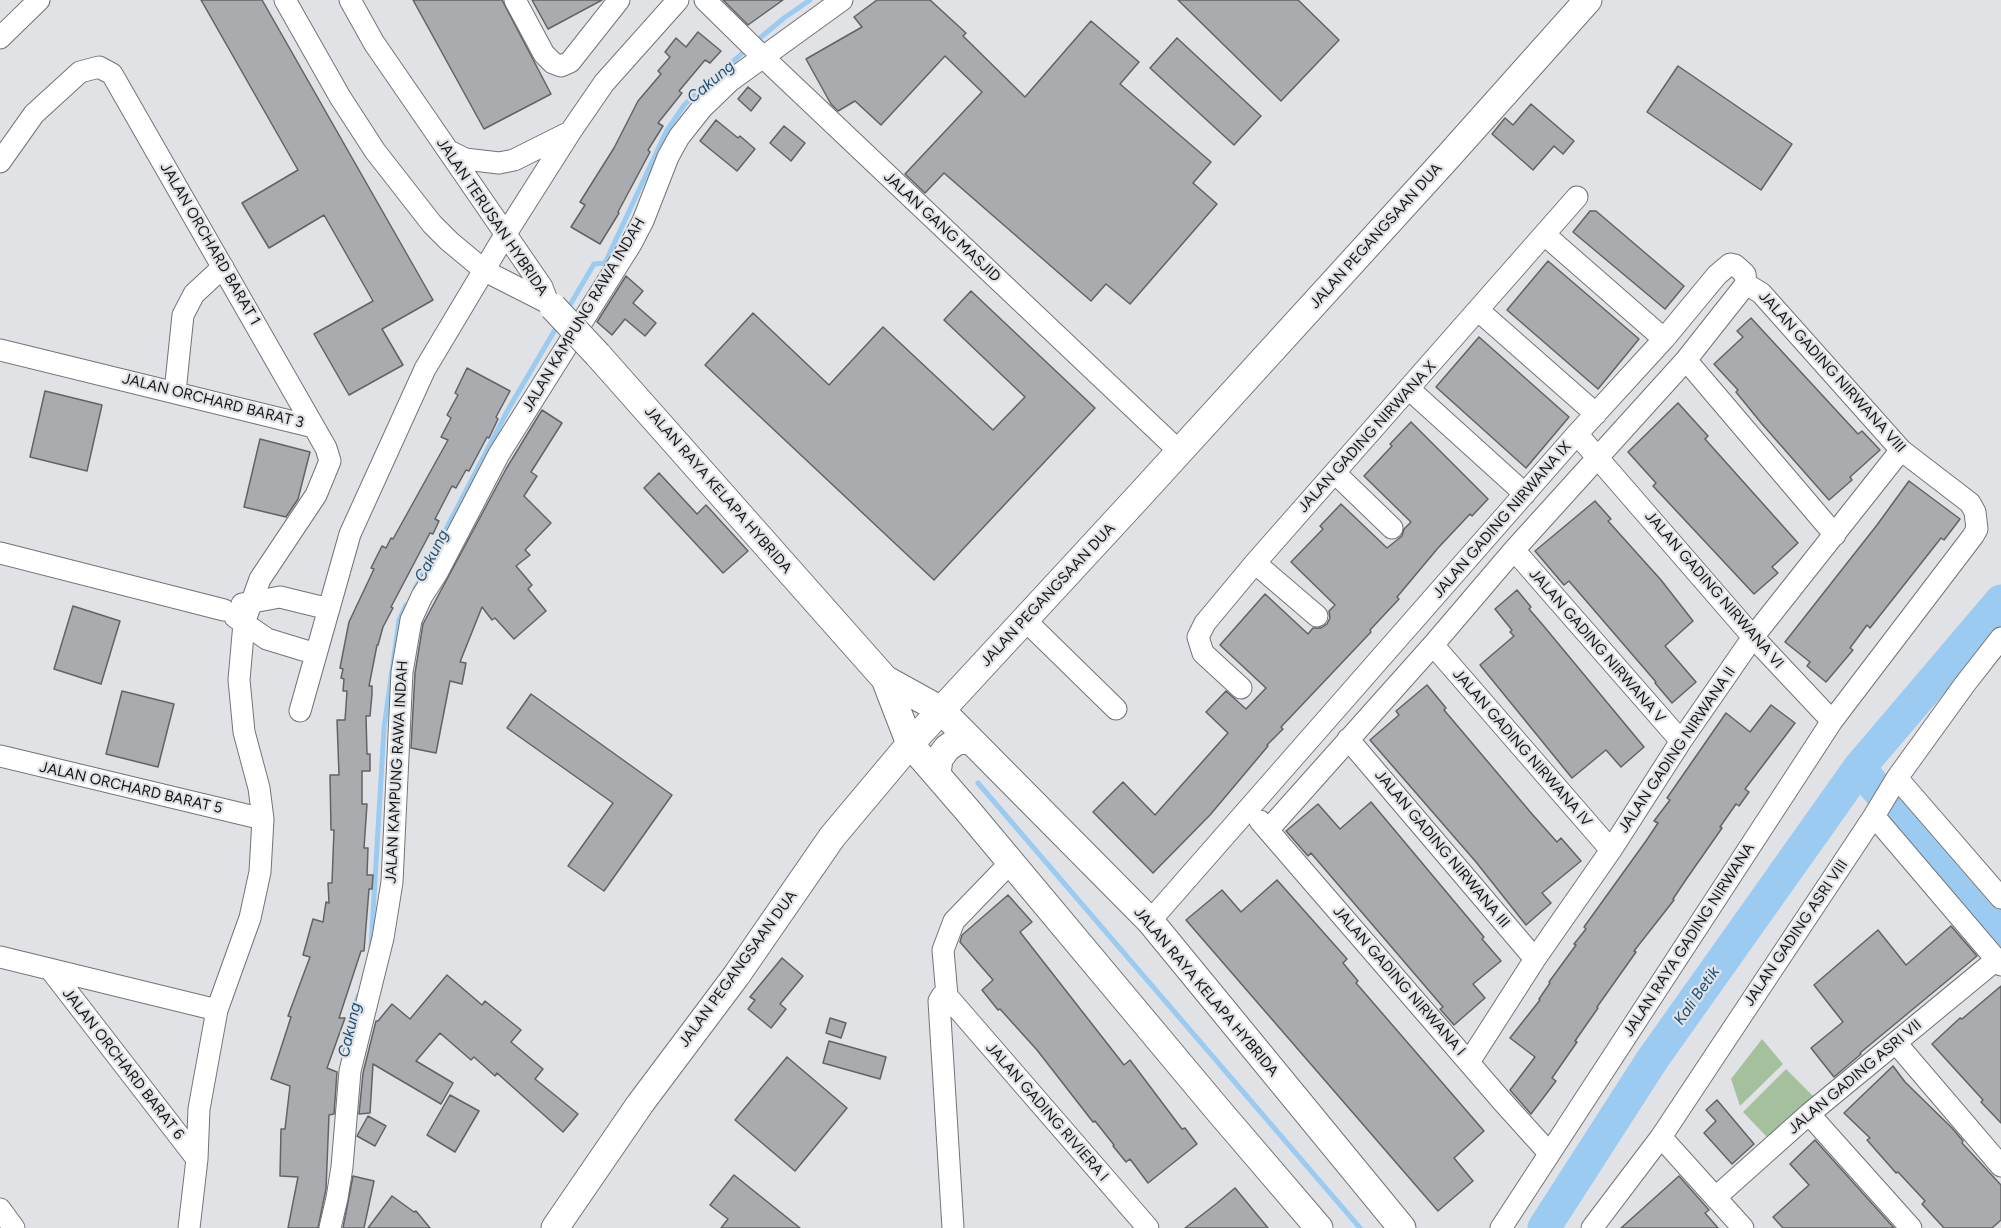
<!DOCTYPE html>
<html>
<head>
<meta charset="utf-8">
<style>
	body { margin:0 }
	canvas { display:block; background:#e0e2e6 }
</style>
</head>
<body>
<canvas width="2001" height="1228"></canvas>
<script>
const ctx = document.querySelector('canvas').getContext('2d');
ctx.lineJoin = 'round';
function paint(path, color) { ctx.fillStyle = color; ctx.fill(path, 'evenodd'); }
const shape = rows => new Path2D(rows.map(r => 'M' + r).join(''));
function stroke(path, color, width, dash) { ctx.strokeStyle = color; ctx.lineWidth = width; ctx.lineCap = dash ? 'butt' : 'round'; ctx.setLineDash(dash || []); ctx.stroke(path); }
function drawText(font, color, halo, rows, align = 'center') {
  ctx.font = font + ' Figtree,sans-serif'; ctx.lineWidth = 4.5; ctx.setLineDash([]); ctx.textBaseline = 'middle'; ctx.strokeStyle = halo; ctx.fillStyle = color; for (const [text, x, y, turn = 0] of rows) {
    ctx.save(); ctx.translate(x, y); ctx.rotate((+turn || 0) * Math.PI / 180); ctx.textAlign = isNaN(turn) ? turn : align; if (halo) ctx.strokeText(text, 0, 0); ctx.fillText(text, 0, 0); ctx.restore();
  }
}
paint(shape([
	[1762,1039,1783,1064,1740,1106,1731,1079],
	[1786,1069,1813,1096,1767,1137,1743,1112]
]), '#a4c09d');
stroke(shape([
	[754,43,784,18,810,0],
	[567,310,594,264,605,263,666,132,685,104,747,49],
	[415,589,509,408,559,323],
	[978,783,1360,1228],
	[371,947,384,728,399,620,406,605],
	[345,1048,349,1025,358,996]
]), '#9ccbf2', 5);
stroke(shape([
	[1859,768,2001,933],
	[1544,1228,1652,1060,1859,768,2001,601]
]), '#9ccbf2', 33);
const building = shape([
	[201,0,262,0,433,300,382,329,403,365,349,395,314,334,373,301,324,215,269,248,242,203,298,170,201,0],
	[413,0,502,0,551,94,484,129,413,0],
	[532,0,602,0,548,29,532,0],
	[723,0,783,0,748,25,723,0],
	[877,0,930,0,966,33,963,36,1025,97,1091,21,1139,62,1120,84,1211,162,1193,183,1217,204,1130,304,1106,284,1091,301,944,173,925,193,905,174,982,92,945,56,881,125,855,101,838,111,831,104,806,59,862,27,854,17,877,0],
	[1178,0,1298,0,1339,40,1281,101,1178,0],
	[698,32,721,51,710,63,705,60,679,91,682,93,658,123,663,126,648,150,650,152,618,212,619,213,600,244,571,227,585,205,580,202,614,148,638,101,661,74,658,71,670,57,665,52,676,38,686,47,698,32],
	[1177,38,1261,116,1234,145,1150,68,1177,38],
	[1678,66,1792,144,1761,190,1647,112,1678,66],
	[748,87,761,98,751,111,738,99,748,87],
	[1531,104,1574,141,1563,154,1554,146,1533,170,1492,134,1505,118,1513,125,1531,104],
	[716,120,738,138,740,136,755,149,737,171,700,141,716,120],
	[784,126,805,143,791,161,770,143,784,126],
	[1590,211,1596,211,1684,286,1665,309,1573,232,1590,211],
	[1548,261,1639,339,1598,389,1507,310,1548,261],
	[626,276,643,291,633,303,656,323,645,336,625,319,612,335,597,322,626,276],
	[971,291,1095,408,934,580,705,365,753,313,829,385,883,327,993,430,1025,397,944,320,971,291],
	[1751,318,1858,434,1862,431,1880,450,1850,477,1852,480,1829,500,1762,424,1736,392,1738,390,1714,364,1743,337,1737,331,1751,318],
	[1479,337,1569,417,1526,468,1436,387,1479,337],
	[467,368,510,391,496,417,498,419,489,438,487,437,469,471,466,470,456,488,452,486,435,519,439,521,433,534,430,533,391,607,393,608,383,627,378,645,377,645,369,686,372,686,372,694,370,716,366,716,367,754,370,754,370,771,362,771,362,804,367,804,364,848,368,848,367,875,373,875,372,889,369,889,364,951,361,951,339,1018,345,1018,327,1068,337,1072,334,1114,329,1115,326,1189,318,1228,288,1228,298,1177,280,1176,281,1129,285,1129,290,1086,271,1079,291,1017,288,1016,310,957,303,955,313,919,323,922,326,902,329,903,328,883,332,883,334,830,331,830,330,775,339,775,337,720,345,720,347,691,343,691,344,679,341,678,343,669,340,668,346,637,349,622,374,569,371,568,382,546,386,548,391,538,393,539,448,440,441,437,451,418,447,415,458,395,455,393,467,368],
	[45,391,102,405,87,471,30,457,45,391],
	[1678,403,1708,436,1705,439,1798,543,1772,567,1778,573,1754,594,1653,486,1656,483,1628,452,1678,403],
	[542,410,562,423,531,472,537,476,524,496,551,523,525,550,530,555,516,566,532,585,528,589,546,611,514,639,495,618,492,620,482,607,460,662,466,663,462,684,450,681,436,753,411,748,415,673,423,624,506,469,542,410],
	[1411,422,1488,499,1472,516,1470,514,1438,548,1397,597,1399,599,1370,630,1371,632,1281,727,1283,729,1267,745,1268,746,1210,815,1153,873,1093,812,1123,782,1155,815,1228,733,1206,712,1226,691,1246,709,1266,688,1220,645,1265,594,1308,634,1313,628,1321,628,1327,624,1330,618,1329,611,1335,605,1291,562,1323,529,1320,526,1341,504,1387,548,1402,536,1404,529,1411,522,1364,476,1392,446,1390,444,1411,422],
	[260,439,310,452,298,499,286,517,244,507,260,439],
	[659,473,697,514,706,505,748,551,723,573,644,488,659,473],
	[1909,481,1960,519,1944,540,1941,538,1870,628,1867,625,1850,648,1853,650,1826,682,1807,666,1810,662,1785,642,1877,525,1909,481],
	[1595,501,1611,519,1608,521,1661,580,1693,621,1665,646,1696,682,1672,703,1655,683,1656,682,1569,581,1564,585,1535,551,1595,501],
	[1517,590,1531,607,1529,609,1542,624,1644,747,1621,767,1606,750,1572,778,1480,665,1514,636,1510,632,1512,630,1495,609,1517,590],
	[73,606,120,621,101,684,54,669,73,606],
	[1427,685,1446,708,1444,710,1532,814,1557,842,1561,838,1581,861,1542,893,1551,903,1526,925,1476,862,1370,740,1399,715,1396,711,1427,685],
	[122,691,174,704,158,767,106,754,122,691],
	[531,694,672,795,604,891,568,866,613,803,507,728,531,694],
	[1771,705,1795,723,1745,789,1749,792,1739,806,1736,804,1720,827,1722,828,1685,881,1673,899,1674,900,1634,951,1636,952,1597,1007,1598,1008,1575,1041,1577,1042,1552,1078,1556,1081,1531,1114,1510,1090,1535,1057,1510,1038,1540,1000,1539,999,1550,983,1549,982,1576,945,1574,944,1586,929,1584,927,1646,841,1658,823,1654,821,1670,800,1667,798,1726,713,1750,732,1771,705],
	[1371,802,1484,937,1482,939,1501,961,1473,984,1485,998,1454,1025,1440,1009,1443,1007,1311,853,1308,856,1286,831,1318,804,1340,829,1371,802],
	[1277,880,1347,959,1343,963,1358,981,1356,983,1484,1131,1454,1158,1473,1181,1438,1211,1186,920,1222,890,1241,912,1277,880],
	[1008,895,1032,922,1020,932,1124,1065,1130,1060,1182,1129,1185,1128,1197,1144,1148,1183,1130,1159,1126,1162,1113,1146,1114,1145,1095,1121,1093,1122,1037,1050,1000,1009,998,1010,982,990,993,980,960,942,962,935,1008,895],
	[1951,926,1977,956,1860,1053,1861,1054,1834,1077,1811,1048,1843,1022,1814,985,1878,930,1906,965,1951,926],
	[782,958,803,976,780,1004,786,1009,771,1028,748,1009,755,1000,750,997,782,958],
	[447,975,482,1005,485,1001,521,1030,511,1042,543,1069,535,1079,578,1114,563,1132,497,1073,495,1076,474,1057,471,1060,440,1033,416,1061,453,1083,441,1104,373,1064,370,1113,359,1114,363,1073,376,1021,378,1021,392,1004,410,1019,447,975],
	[2001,986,2001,1123,1981,1102,1983,1100,1932,1044,1960,1018,1962,1019,2001,986],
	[830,1018,846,1023,841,1038,826,1033,830,1018],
	[829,1041,886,1057,880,1079,823,1063,829,1041],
	[787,1057,847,1108,795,1171,735,1120,787,1057],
	[1893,1066,1905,1082,1952,1128,1963,1141,1962,1143,2001,1185,2001,1220,1992,1228,1944,1228,1922,1204,1925,1201,1898,1172,1896,1173,1867,1140,1870,1138,1844,1113,1893,1066],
	[450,1095,479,1111,455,1152,427,1135,450,1095],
	[1717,1100,1754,1144,1732,1164,1704,1133,1716,1121,1706,1110,1717,1100],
	[368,1116,386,1126,375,1146,357,1136,368,1116],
	[1815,1140,1894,1228,1783,1228,1773,1217,1809,1185,1790,1164,1815,1140],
	[734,1175,800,1228,721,1228,728,1219,710,1205,734,1175],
	[353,1176,374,1181,364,1228,343,1228,353,1176],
	[1679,1176,1709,1210,1705,1213,1718,1228,1621,1228,1679,1176],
	[1235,1188,1268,1228,1185,1228,1216,1204,1235,1188],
	[392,1196,414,1212,416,1211,430,1228,368,1228,392,1196]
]);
paint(building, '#a9abae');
stroke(building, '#626366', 1.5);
const minor = shape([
	[285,0,340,97,375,151,432,224,449,241,485,271,548,303],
	[350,0,374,43,542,287,548,303],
	[515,0,544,54,553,63,561,66,570,62,619,0],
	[705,0,763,57,1180,452],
	[0,38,39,0],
	[449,151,465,159,499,163,514,160,570,132],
	[0,162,34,114,80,72,99,67,112,74,314,427],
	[1545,235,1664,339],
	[1479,311,1596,414],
	[0,350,314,427,326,448,330,461,316,495,260,579,244,623,239,680,244,732,259,788,263,819,260,872,250,918,217,1010,199,1109,197,1159,189,1228],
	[1409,389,1525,494],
	[175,392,183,315,194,294,223,267],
	[1577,434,1753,637,1832,721],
	[1335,473,1392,528],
	[1514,550,1681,741],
	[0,553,224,610],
	[1255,563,1317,616],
	[242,604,280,597,329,609],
	[235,617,267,639,316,654],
	[1025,620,1116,709],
	[1433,645,1611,850],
	[1241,688,1203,653,1198,637,1205,623,1255,563,1577,197],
	[300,711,350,534,425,369,505,235,571,131,604,83,678,0],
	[1348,739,1535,959],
	[0,756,263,819],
	[1897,778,2001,898],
	[1874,816,2001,965],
	[1260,821,1502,1101,1549,1153],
	[1268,830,1433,645,1514,550,1686,360,1835,535],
	[1150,921,1577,434,1664,339,1717,275,1730,264,1735,265,1745,274,1746,284,1686,360],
	[0,957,217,1010],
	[50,969,197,1159],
	[947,996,1148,1228],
	[947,996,942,996,939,1001,953,1228],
	[947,996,943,950,954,921,1011,862],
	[1896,1043,2001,1166],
	[1469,1062,1535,959,1611,850,1681,741,1753,637,1901,450],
	[1809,1114,1911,1228],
	[1661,1137,1743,1228],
	[1716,1197,1809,1114,1996,960],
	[0,1209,14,1228],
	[330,1228,337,1198,342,1167,350,1071,383,938,392,882,402,672,411,620,422,596,437,573,499,454,631,244,643,221,668,157,679,137,702,108,730,81,842,0],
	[1501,1228,1832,721,1973,536,1977,529,1975,512,1970,503,1901,450,1761,293,1746,284],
	[1592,1228,1661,1137,1874,816,1897,778,1965,684,2001,638]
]);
const major = shape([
	[598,355,885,679,941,710,1150,921,1402,1228],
	[885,679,910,744,968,811,1218,1110,1319,1228],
	[937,774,939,759,947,748,957,741,968,740],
	[555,1228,640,1104,736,976,832,837,910,744,1140,495,1447,158,1588,0]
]);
stroke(minor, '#727477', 23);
stroke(major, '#727477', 29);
stroke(minor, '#fff', 21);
stroke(major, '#fff', 27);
const majorBridge = shape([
	[553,307,598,355]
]);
stroke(majorBridge, '#727477', 29, []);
stroke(majorBridge, '#fff', 27);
drawText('15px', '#141516', '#e0e2e6', [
	["JALAN TERUSAN HYBRIDA",492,217,56],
	["JALAN GANG MASJID",942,227,43],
	["JALAN PEGANGSAAN DUA",1376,236,-48],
	["JALAN ORCHARD BARAT 1",210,244,60],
	["JALAN KAMPUNG RAWA INDAH",584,315,-59],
	["JALAN GADING NIRWANA VIII",1832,372,48],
	["JALAN ORCHARD BARAT 3",213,401,14],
	["JALAN GADING NIRWANA X",1367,437,-48],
	["JALAN RAYA KELAPA HYBRIDA",718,490,49],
	["JALAN GADING NIRWANA IX",1502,520,-49],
	["JALAN GADING NIRWANA VI",1714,590,49],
	["JALAN PEGANGSAAN DUA",1048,595,-47],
	["JALAN GADING NIRWANA V",1597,646,49],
	["JALAN GADING NIRWANA IV",1522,748,49],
	["JALAN GADING NIRWANA II",1677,750,-56],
	["JALAN KAMPUNG RAWA INDAH",397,772,-87],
	["JALAN ORCHARD BARAT 5",131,788,13],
	["JALAN GADING NIRWANA III",1442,849,50],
	["JALAN GADING ASRI VIII",1796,933,-56],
	["JALAN RAYA GADING NIRWANA",1689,940,-57],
	["JALAN PEGANGSAAN DUA",738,969,-54],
	["JALAN GADING NIRWANA I",1399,981,49],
	["JALAN RAYA KELAPA HYBRIDA",1206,992,50],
	["JALAN ORCHARD BARAT 6",123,1064,52],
	["JALAN GADING ASRI VII",1855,1077,-40],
	["JALAN GADING RIVIERA I",1047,1112,49]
]);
drawText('italic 16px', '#1c5076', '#e0e2e6', [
	["Cakung",711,82,-40],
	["Cakung",432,556,-63],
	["Kali Betik",1697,996,-55],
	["Cakung",350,1030,-77]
]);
</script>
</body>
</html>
